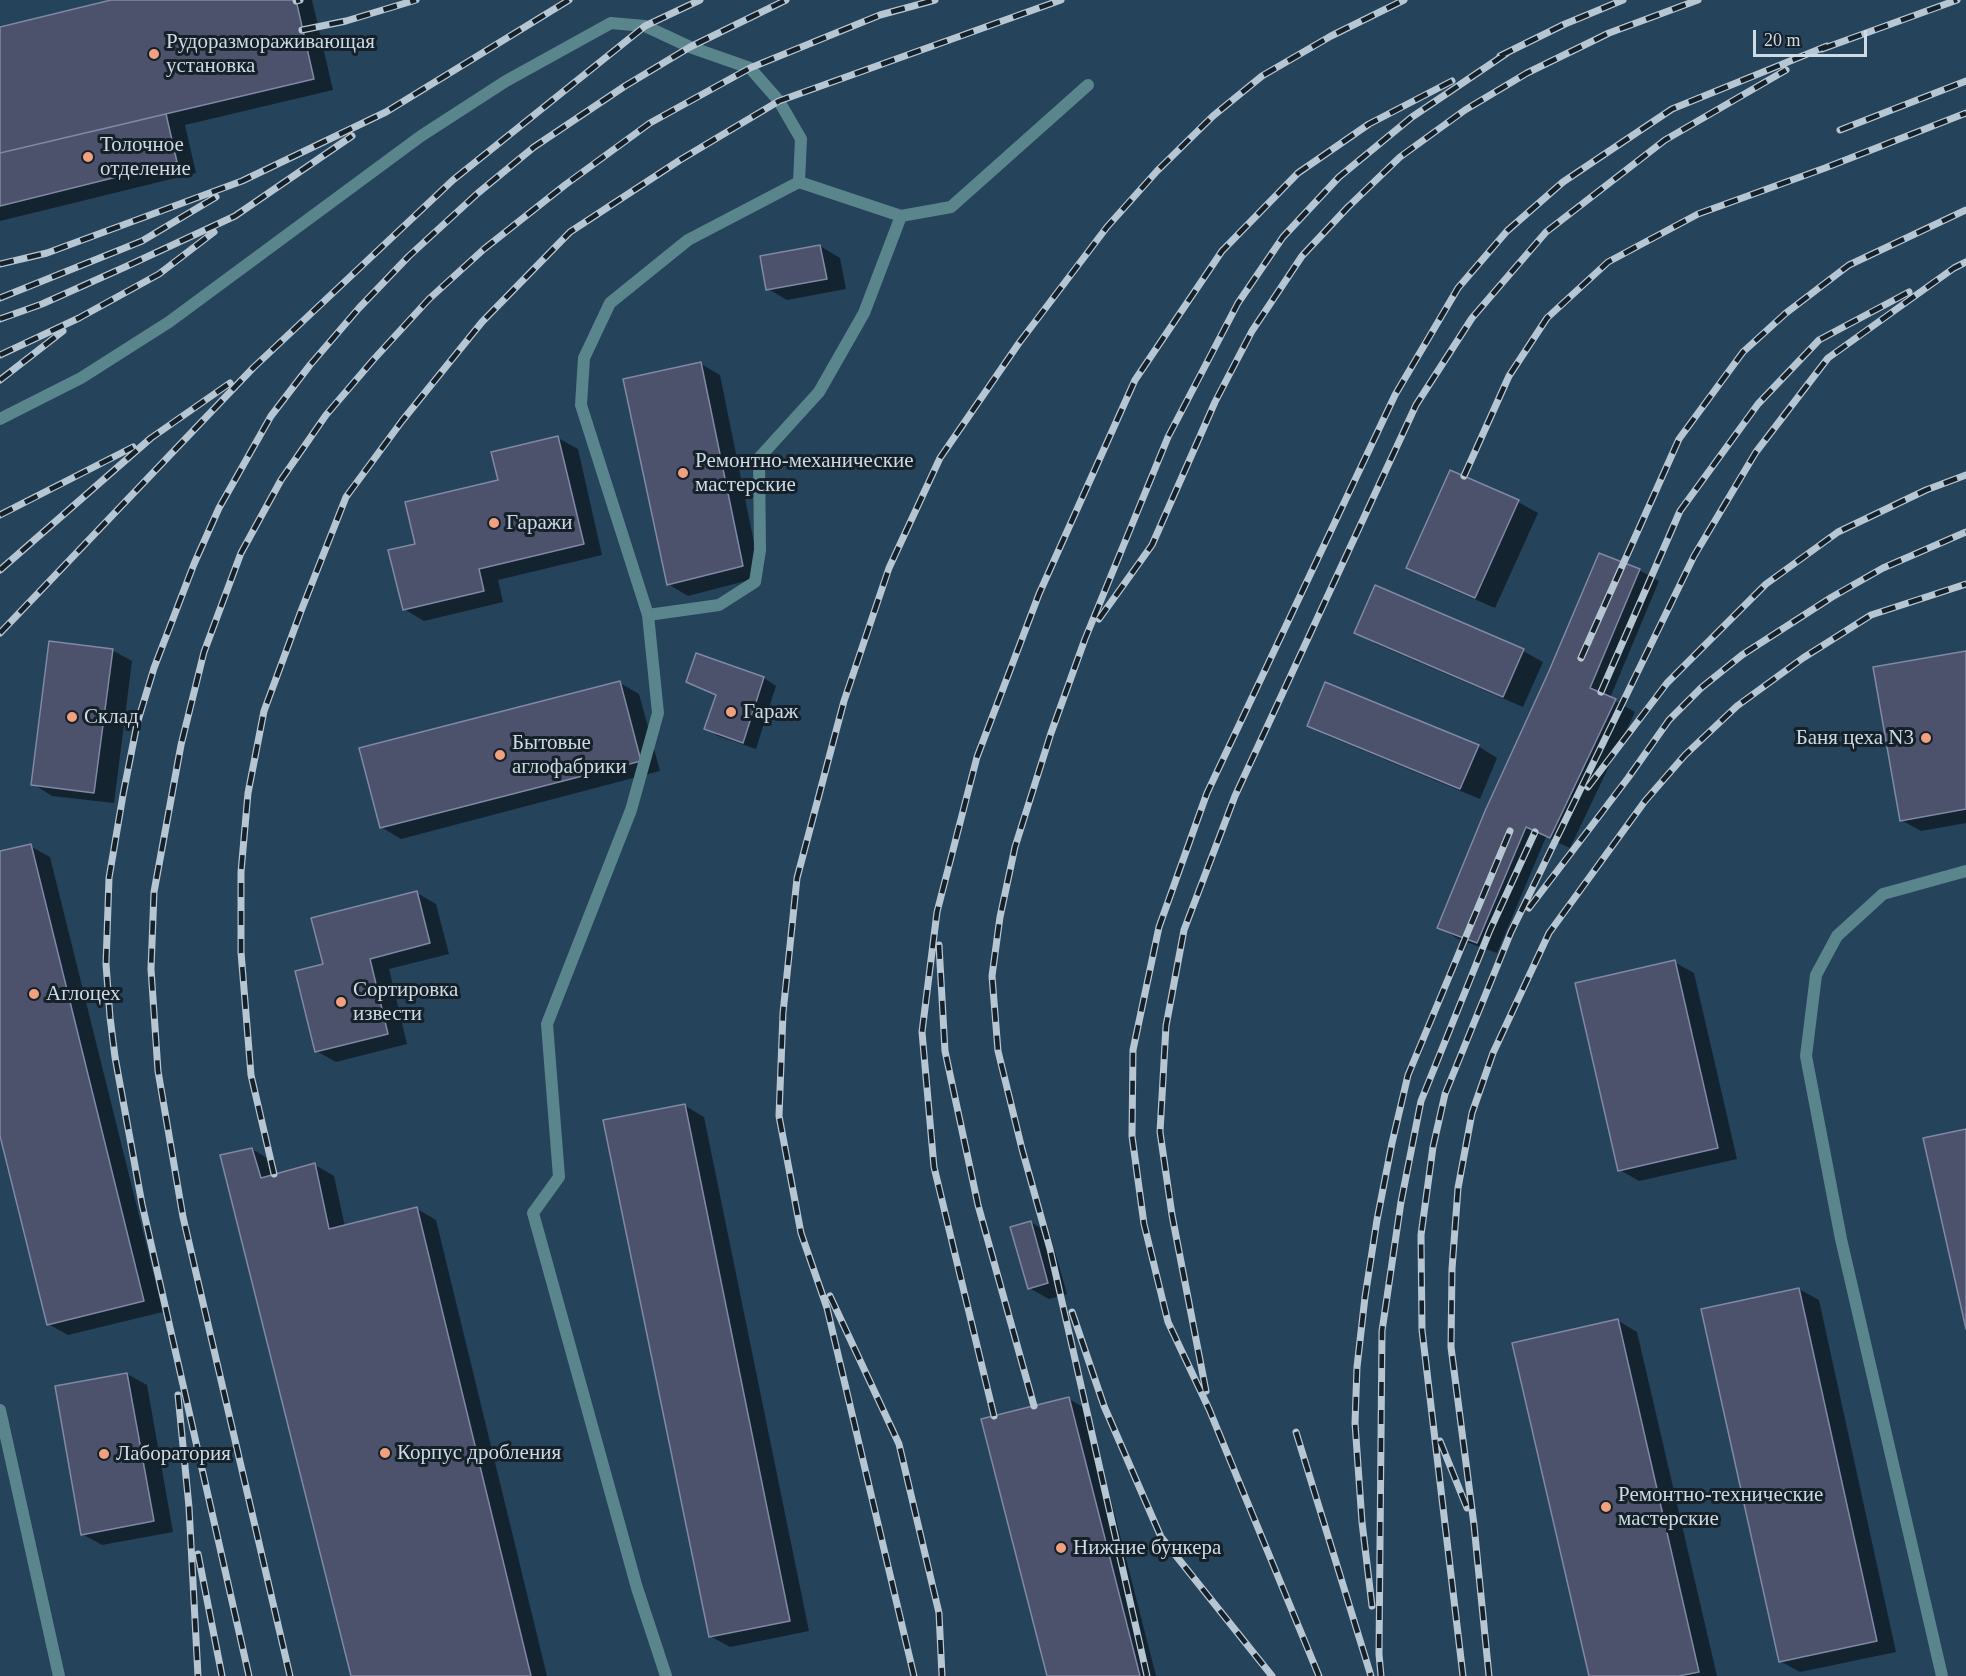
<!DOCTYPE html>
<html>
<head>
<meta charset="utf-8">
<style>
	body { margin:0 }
	#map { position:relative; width:1966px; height:1676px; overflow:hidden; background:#223a4d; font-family:Georgia,serif }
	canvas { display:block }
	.scale { position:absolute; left:1753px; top:30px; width:114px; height:27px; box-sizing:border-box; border:3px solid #cddbe7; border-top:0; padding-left:8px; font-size:18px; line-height:21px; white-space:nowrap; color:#cddbe7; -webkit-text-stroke:4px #152029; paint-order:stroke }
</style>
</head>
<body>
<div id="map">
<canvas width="1966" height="1676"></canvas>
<div class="scale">20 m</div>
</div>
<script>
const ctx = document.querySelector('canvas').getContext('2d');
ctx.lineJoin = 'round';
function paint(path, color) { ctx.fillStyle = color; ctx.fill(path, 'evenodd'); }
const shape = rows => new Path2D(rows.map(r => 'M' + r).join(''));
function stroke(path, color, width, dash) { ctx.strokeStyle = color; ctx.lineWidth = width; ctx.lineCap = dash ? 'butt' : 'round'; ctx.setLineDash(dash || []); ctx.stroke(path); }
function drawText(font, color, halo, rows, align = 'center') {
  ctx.font = font + ' Georgia,serif'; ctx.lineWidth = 6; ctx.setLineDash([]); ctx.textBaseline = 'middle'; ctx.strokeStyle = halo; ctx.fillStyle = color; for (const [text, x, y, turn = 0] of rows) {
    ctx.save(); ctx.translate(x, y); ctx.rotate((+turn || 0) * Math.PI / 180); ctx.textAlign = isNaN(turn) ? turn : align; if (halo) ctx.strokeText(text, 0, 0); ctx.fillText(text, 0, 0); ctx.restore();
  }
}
paint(shape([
	[0,0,1966,0,1966,1676,0,1676]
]), '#25435b');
paint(shape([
	[118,0,312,0,333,90,185,125,196,173,0,221,0,28],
	[820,246,840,258,846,289,787,300,768,289],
	[701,364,720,375,761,577,688,596,668,584],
	[558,438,578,449,602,555,498,580,503,602,424,621,404,609,417,545],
	[1518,502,1538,513,1495,608,1428,579,1408,567],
	[1639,570,1659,581,1610,698,1635,712,1570,848,1546,837,1497,953,1458,939,1439,927],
	[1376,587,1523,651,1543,662,1523,707,1376,644,1356,632],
	[112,650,132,661,114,803,52,796,33,784],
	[1966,652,1966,823,1921,831,1901,820],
	[764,678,776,686,756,749,718,736,705,729,717,696,688,682],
	[620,683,639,694,660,771,401,839,381,827],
	[1309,725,1478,746,1497,758,1480,799,1328,736],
	[30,846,50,857,163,1312,68,1335,48,1324,0,1130,0,853],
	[417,893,436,904,449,954,389,969,407,1044,336,1062,316,1051,325,965],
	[1674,962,1694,973,1737,1159,1639,1181,1620,1170],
	[684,1105,704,1117,809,1631,730,1647,710,1636],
	[252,1149,272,1161,276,1175,315,1165,334,1176,345,1227,417,1209,436,1220,547,1676,352,1676],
	[1031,1222,1050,1234,1067,1294,1049,1299,1029,1288],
	[1799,1289,1819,1300,1896,1652,1800,1672,1780,1661],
	[1617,1320,1637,1332,1717,1676,1591,1676],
	[127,1374,147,1385,173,1532,102,1545,82,1534],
	[1069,1399,1088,1410,1156,1676,1048,1676]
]), '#0007');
const building = shape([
	[111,0,296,0,314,79,0,153,0,27,111,0],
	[166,114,177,162,0,206,0,153,166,114],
	[820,245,827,279,766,290,760,256,820,245],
	[701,362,743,566,667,585,623,379,701,362],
	[558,436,584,544,479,569,484,591,403,610,388,550,415,544,405,502,498,480,491,452,558,436],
	[1450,470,1519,500,1475,598,1406,568,1450,470],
	[1599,553,1640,569,1590,688,1616,699,1550,838,1526,827,1477,943,1437,928,1485,811,1549,671,1599,553],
	[1375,585,1524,649,1503,697,1354,633,1375,585],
	[49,641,113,649,94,793,31,785,49,641],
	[1966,651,1966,809,1900,821,1873,667,1966,651],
	[696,653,764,677,743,743,704,729,716,695,686,682,696,653],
	[620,681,641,761,380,828,359,748,620,681],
	[1325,682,1479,745,1460,789,1307,726,1325,682],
	[31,844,144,1301,47,1325,0,1136,0,851,31,844],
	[417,891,430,943,370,959,388,1034,315,1052,295,971,323,964,311,918,417,891],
	[1675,960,1718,1148,1618,1171,1575,983,1675,960],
	[685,1104,790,1621,709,1637,603,1120,685,1104],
	[1966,1129,1966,1329,1923,1138,1966,1129],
	[252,1148,261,1178,315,1163,329,1229,417,1207,531,1676,351,1676,220,1155,252,1148],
	[1031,1221,1048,1283,1028,1289,1010,1227,1031,1221],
	[1799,1288,1877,1641,1779,1662,1701,1309,1799,1288],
	[1618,1319,1699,1672,1679,1676,1589,1676,1512,1343,1618,1319],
	[127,1373,154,1521,81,1535,55,1386,127,1373],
	[1069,1397,1140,1676,1047,1676,981,1419,1069,1397]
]);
paint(building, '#4c516c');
stroke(building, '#8188a5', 1.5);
stroke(shape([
	[0,419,81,378,169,322,421,136,506,81,611,23,645,26,690,47,750,68,779,101,801,139,799,182],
	[648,615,719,605,755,582,760,550,759,458,819,392,864,313,901,216],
	[0,1410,59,1676],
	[666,1676,637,1588,533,1213,559,1177,547,1024,631,810,658,713,648,615,581,405,584,358,610,303,688,240,799,182,901,216,951,207,1088,85],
	[1942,1676,1841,1239,1806,1056,1816,975,1837,936,1883,894,1966,871]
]), '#5a858d', 12);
const rail = shape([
	[296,1,300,0],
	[302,30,346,21,416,0],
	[1822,49,1957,0],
	[1500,56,1565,24,1623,0],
	[1840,130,1966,81],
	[0,264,47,253,242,181,386,112,569,0],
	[0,298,142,241,216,197],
	[0,319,42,304,125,267,235,216,352,136],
	[0,355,79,318,159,274,214,232],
	[0,380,63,331],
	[1464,476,1509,376,1547,318,1608,262,1698,214,1825,168,1966,113],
	[0,515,133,447],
	[0,570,151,438,230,383],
	[1099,619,1152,545,1215,402,1252,331,1302,256,1348,207,1400,157,1465,110,1527,73,1609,33,1698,0],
	[0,633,253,368,453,180,645,26,700,0],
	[1581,658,1679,439,1743,352,1786,313,1849,265,1966,210],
	[1601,692,1680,511,1758,404,1819,340,1909,292],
	[1588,787,1667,683,1766,584,1838,532,1926,490,1966,475],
	[1529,908,1628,778,1669,720,1701,688,1742,655,1832,597,1883,568,1966,532],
	[939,945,945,1051,978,1205,1034,1406],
	[274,1174,251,1075,241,952,241,872,248,793,264,711,301,611,346,497,402,421,482,322,570,232,680,160,779,101,1061,0],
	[830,1296,899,1444,939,1613,942,1676],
	[1072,1312,1104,1406,1161,1537,1272,1676],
	[1206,1391,1172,1215,1160,1132,1166,1026,1184,930,1235,796,1416,405,1472,318,1546,232,1665,140,1786,70],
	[178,1395,189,1507,198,1676],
	[994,1416,934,1167,922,1032,937,912,977,757,1039,594,1135,380,1222,251,1298,173,1369,124,1452,81],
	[1296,1432,1371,1676],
	[1440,1441,1467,1508],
	[198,1554,222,1676],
	[1372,1606,1362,1522,1355,1423,1357,1367,1365,1297,1377,1220,1392,1143,1408,1075,1510,831],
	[249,1676,142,1204,115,1057,110,1017,106,964,109,878,123,795,137,724,154,668,194,564,219,508,271,416,310,365,359,308,409,256,478,193,534,147,625,86,690,47,786,0],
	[290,1676,183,1217,158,1071,151,969,154,892,181,745,204,652,241,553,281,480,326,415,374,359,429,299,484,249,565,185,650,123,750,68,880,15,935,0],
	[914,1676,827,1308,801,1233,779,1116,783,1013,797,878,844,701,889,568,940,458,1019,343,1107,227,1157,171,1213,116,1262,76,1331,36,1404,0],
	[1147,1676,1050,1249,1022,1149,998,1051,992,976,1000,917,1015,847,1051,733,1085,639,1168,437,1238,303,1283,237,1339,177,1412,117,1507,53],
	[1319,1676,1209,1409,1168,1322,1144,1224,1132,1136,1133,1050,1159,927,1207,793,1395,395,1458,288,1507,231,1563,182,1672,109,1827,46],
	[1381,1676,1379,1654,1382,1331,1401,1202,1421,1101,1490,930,1535,832],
	[1463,1676,1422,1330,1421,1235,1433,1147,1445,1094,1511,932,1694,556,1756,452,1828,358,1954,268,1966,262],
	[1489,1676,1474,1525,1451,1347,1452,1269,1458,1188,1472,1113,1493,1053,1549,933,1645,801,1685,755,1737,706,1803,658,1871,615,1966,584]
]);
stroke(rail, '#b6c6d3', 7);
stroke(rail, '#152029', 4.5, [14]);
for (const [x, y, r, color] of [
	[154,54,6,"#f1a17d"],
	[88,157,6,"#f1a17d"],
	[683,473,6,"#f1a17d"],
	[494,523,6,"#f1a17d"],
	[731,712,6,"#f1a17d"],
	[72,717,6,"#f1a17d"],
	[1926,738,6,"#f1a17d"],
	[500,755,6,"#f1a17d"],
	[34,994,6,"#f1a17d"],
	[341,1002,6,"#f1a17d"],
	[385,1453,6,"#f1a17d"],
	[104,1454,6,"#f1a17d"],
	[1606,1507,6,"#f1a17d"],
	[1061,1548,6,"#f1a17d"]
]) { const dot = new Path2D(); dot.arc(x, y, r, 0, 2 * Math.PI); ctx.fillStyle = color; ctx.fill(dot); stroke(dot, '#152029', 2); }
drawText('21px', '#cddbe7', '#152029', [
	["Рудоразмораживающая",166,42],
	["установка",166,66],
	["Толочное",100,145],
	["отделение",100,169],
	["Ремонтно-механические",695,461],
	["мастерские",695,485],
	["Гаражи",506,523],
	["Гараж",743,712],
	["Склад",84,717],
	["Баня цеха N3",1914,738,"right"],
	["Бытовые",512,743],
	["аглофабрики",512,767],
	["Сортировка",353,990],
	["извести",353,1014],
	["Аглоцех",46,994],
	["Корпус дробления",397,1453],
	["Лаборатория",116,1454],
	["Ремонтно-технические",1618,1495],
	["мастерские",1618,1519],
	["Нижние бункера",1073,1548]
], 'left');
</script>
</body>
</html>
